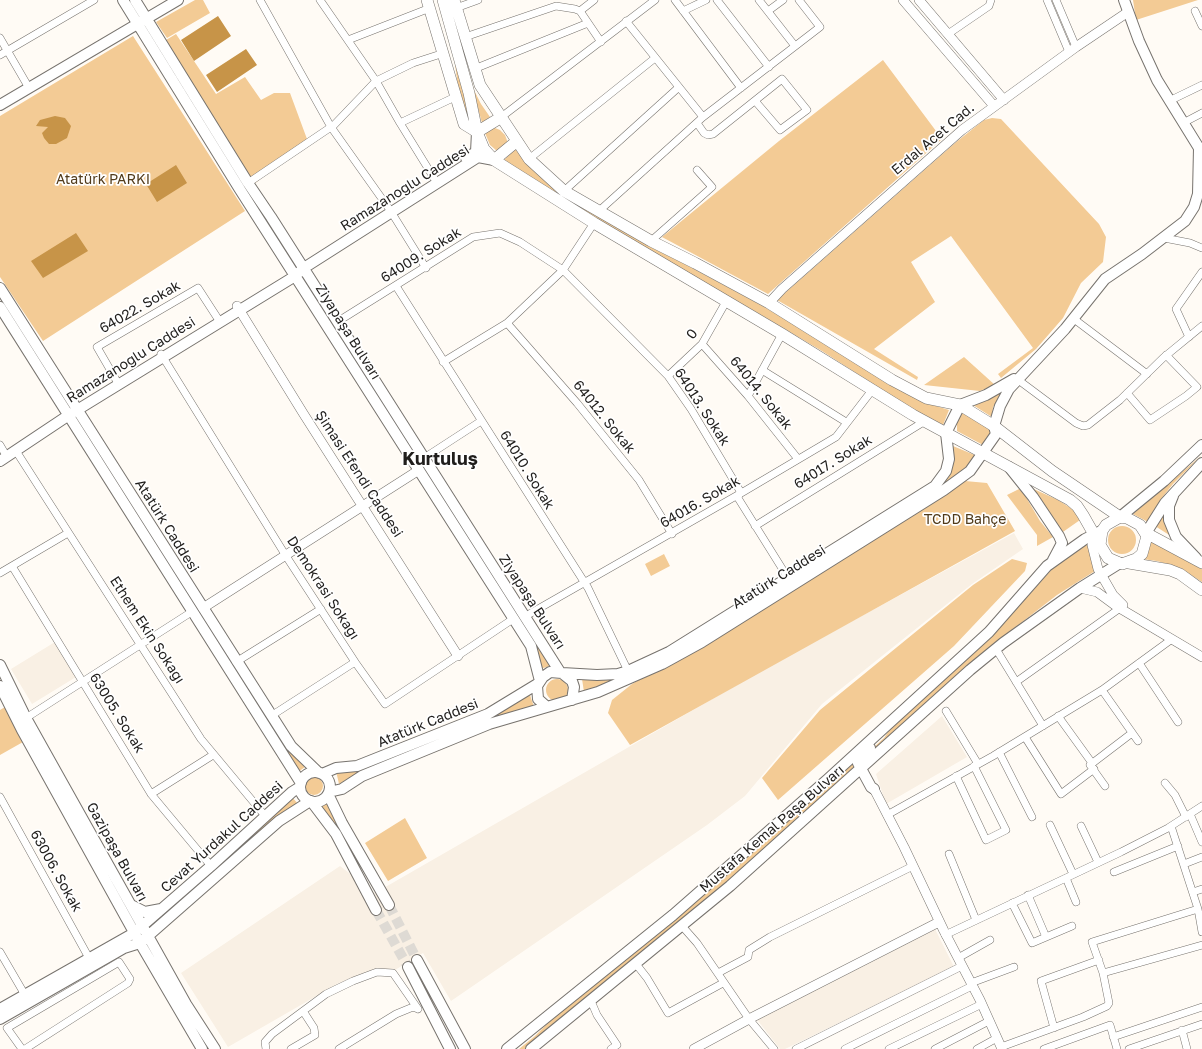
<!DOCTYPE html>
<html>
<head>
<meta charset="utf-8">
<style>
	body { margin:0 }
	canvas { display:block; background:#fffbf5 }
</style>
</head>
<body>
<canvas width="1202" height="1049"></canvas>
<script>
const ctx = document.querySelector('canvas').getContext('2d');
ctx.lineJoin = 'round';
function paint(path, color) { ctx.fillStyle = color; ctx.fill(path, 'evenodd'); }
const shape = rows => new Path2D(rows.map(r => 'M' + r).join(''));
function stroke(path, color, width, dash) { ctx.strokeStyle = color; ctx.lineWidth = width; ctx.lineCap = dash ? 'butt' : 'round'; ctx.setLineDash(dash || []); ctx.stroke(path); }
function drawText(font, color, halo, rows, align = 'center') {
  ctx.font = font + ' "Golos Text",sans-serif'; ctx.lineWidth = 3.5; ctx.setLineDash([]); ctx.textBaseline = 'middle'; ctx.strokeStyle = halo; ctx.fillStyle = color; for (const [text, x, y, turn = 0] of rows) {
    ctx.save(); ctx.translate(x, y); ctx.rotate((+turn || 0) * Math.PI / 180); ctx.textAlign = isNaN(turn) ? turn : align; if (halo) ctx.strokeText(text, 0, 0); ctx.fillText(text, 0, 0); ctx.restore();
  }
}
paint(shape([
	[1014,533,1023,549,972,584,822,704,745,796,707,825,451,1001,423,953,395,970,381,969,339,983,228,1047,181,973,340,866,375,893,761,671],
	[55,642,76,677,32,704,11,669],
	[942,716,967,757,886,804,876,774],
	[935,929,954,967,785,1049,780,1049,755,1017]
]), '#f9f0e4');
paint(shape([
	[195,0,203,0,210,13,167,38,156,22],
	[448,0,474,90,481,104,490,117,482,123],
	[1133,0,1198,0,1136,20],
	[176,34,216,94,245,77,261,100,274,93,290,93,307,139,306,143,254,184,216,124,166,40],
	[133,36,245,211,43,341,0,277,0,116],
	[452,41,471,125,470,126,458,87],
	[883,60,942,139,768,294,662,237,779,141],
	[992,118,1001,119,1099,224,1106,237,1103,262,1081,283,1063,318,1036,349,1001,378,998,374,1033,348,951,236,911,262,935,302,874,349,918,377,917,380,777,300,955,143,984,120],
	[495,128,500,130,505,135,508,143,497,151,490,145,485,133,488,129],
	[515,149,534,171,556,191,629,234,761,305,923,402,949,410,943,425,918,413,822,351,756,312,626,239,503,161],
	[305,276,553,665,540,669,302,279],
	[964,357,995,385,980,391,924,385],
	[1012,382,1002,394,993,407,992,417,973,405],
	[962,413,978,421,993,432,985,446,957,431,957,421],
	[79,421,287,749,305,767,298,772,77,423],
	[953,446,977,456,971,464,942,488,652,666,584,692,582,679,618,678,911,505,953,464],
	[1202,455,1173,484,1161,499,1148,522,1133,514],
	[965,481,987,483,1015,531,630,745,608,713,612,700,632,684],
	[1027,486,1058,500,1077,512,1080,520,1060,534],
	[1019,489,1023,492,1040,521,1053,537,1037,546,1037,535,1007,495],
	[1169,500,1174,538,1155,526],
	'1108 540a14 14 0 1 1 28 0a14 14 0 1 1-28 0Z',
	[1153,538,1202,567,1202,582,1180,568,1157,561,1142,559],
	[1089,543,1095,571,1057,595,1008,633,979,657,866,758,864,756,884,738,892,726,1001,626,1053,568],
	[664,554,670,566,651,576,645,564],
	[1012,559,1027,563,1025,571,954,646,778,800,762,778,820,710,973,585],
	'546 690a11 11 0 1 1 22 0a11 11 0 1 1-22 0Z',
	[530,695,534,707,360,772,339,784,336,771,490,716],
	[5,707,23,742,0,755,0,710],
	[852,764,856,768,731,879,525,1049,519,1049,535,1036,554,1017,710,890],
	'305 786a9 9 0 1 1 18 0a9 9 0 1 1-18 0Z',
	[292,797,298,804,152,927,150,925,275,815],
	[328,802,338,825,339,828,337,829,319,806],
	[405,818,427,858,388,881,365,843]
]), '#f3cb95');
paint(shape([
	[218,16,231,36,194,61,181,40],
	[246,49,257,65,217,92,206,75],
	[55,116,65,118,71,126,67,138,56,144,49,144,44,138,42,133,48,127,36,126,40,120],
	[176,165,187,183,157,202,146,184],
	[76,233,88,251,43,278,31,261]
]), '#c79448');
stroke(shape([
	[389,905,417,960],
	[376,910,408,967]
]), '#dedad4', 10, [10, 5]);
const minor = shape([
	[260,0,331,127,390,210,426,268],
	[320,0,376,81,400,123,437,183],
	[675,0,741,88],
	[717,0,769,67],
	[759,0,795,46],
	[1047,0,1069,52],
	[1056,0,1076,47],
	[456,8,478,0],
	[580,11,594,0],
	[683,11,706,0],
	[768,11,783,0],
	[1195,11,1202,26],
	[626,21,703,117],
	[948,34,989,6,991,0],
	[465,37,556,6,575,9,580,11,601,42],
	[0,38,29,88],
	[348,40,430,8],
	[0,55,94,0],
	[474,69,588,23],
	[1169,101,1202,85],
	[500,118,655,0],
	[400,123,455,97],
	[697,123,704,133,708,135,713,134,782,79,807,110,780,130,756,102],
	[1183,123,1202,113],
	[529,159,655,58],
	[248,183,334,125,376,81,413,63,444,53],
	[564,191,679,87],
	[599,211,703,117,820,27,799,0],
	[1164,238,1190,243,1202,248],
	[651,241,712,187,697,170],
	[396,286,588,588,628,671],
	[1074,319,1147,374],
	[337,322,473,237,500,233,520,242,563,270,668,376,691,409,740,491,738,498,788,578],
	[507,323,577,403,639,480,672,534],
	[1189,337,1176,309,1202,272],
	[702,344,748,396,798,459],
	[161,354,286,556,355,662,385,704,513,619],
	[443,362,507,323,563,270,594,223],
	[762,370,846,422],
	[668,376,702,344,727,300],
	[1017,379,1076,423,1083,426,1088,425,1120,400,1163,358,1202,326],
	[119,385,97,347,198,288,220,322],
	[1127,393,1150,420,1186,396,1197,387,1166,355],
	[748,396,782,334],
	[0,445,7,457],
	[16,451,201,739,266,817],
	[424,458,481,421],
	[755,526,925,421],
	[12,566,151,794,211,866],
	[0,573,68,533],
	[524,617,743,492,836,437,873,389],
	[996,649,1043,726],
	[236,662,321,609],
	[1139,663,1178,722],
	[1016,682,1123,606],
	[1102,690,1138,741],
	[946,711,978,764],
	[271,716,355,662],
	[1058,716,1092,763],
	[26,718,193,611],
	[1025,737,1061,794,1094,769],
	[999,752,1032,817],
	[956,776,986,840,1006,830,974,766],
	[1165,783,1175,795,1186,817],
	[1105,786,1090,765,1132,733],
	[151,794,213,755],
	[0,797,89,958],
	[1190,814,1202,842],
	[887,815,993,756,1102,690,1172,639],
	[1050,825,1073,874],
	[1081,826,1098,862],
	[1171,826,1198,909,1202,932],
	[949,854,976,920],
	[1184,864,1202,857],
	[1114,872,1178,846],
	[1066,878,1076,902],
	[1193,892,1202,889],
	[1028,895,1046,937],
	[1012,903,1032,943,1072,926],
	[682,926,697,943,749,1019,774,1049],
	[945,935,1121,852,1168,828,1202,806],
	[0,952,25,995],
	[958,958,990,940],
	[636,964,647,978,668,1013,723,983],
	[718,973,748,957,749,950,770,937,913,866],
	[1103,973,1202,945],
	[971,983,1014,967],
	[591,1001,597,1015,617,1045,611,1049],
	[1054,1028,1041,981,1099,960],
	[1182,1030,1187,1049],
	[1113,1037,1202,1007],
	[1001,1047,1083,1017,1107,1006,1109,1003,1103,973,1092,942,1198,909],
	[22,1049,7,1028,119,962,130,979,128,983,25,1049],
	[266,1049,265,1042,272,1034,326,994,353,981,377,972,393,973,418,1009],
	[291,1049,315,1035,314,1028,303,1011],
	[339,1049,396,1014,413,1007,418,1009],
	[796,1049,962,966],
	[845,1049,972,986],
	[889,1049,982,1004],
	[935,1049,989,1021],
	[977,1049,997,1038],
	[1044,1049,1110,1025,1117,1049],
	[1129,1049,1202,1024]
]);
const tertiary = shape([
	[903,0,994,106],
	[919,0,1004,100],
	[769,303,782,289,962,130,1076,47,1128,12],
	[237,306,303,413,458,656],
	[1094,534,1092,545,1098,569,1113,595,1123,605],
	[1080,588,1097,592,1116,606,1202,657],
	[203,608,419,470],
	[874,789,904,847,944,931,980,1000,1002,1049],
	[694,1049,749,1019,939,922]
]);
const secondary = shape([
	[123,0,239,188,531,646,540,681],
	[135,0,248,183,271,217,560,672],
	[0,105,178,0],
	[466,158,476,152,477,132],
	[0,288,291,746,319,773],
	[0,307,301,783],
	[0,461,69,415,292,278,307,266,478,157,494,160],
	[1009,467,1033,497,1059,536,1062,543,1053,560],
	[1173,496,1169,506,1169,520,1176,537,1196,558],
	[1120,517,1164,481,1202,445],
	[1146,533,1165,503,1202,463],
	[0,665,26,718,162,961,186,1004,215,1049],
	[562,673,597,675,618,674,628,671,669,652,935,486,946,471,949,459,946,433,960,405,986,395,1014,379],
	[0,686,22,730,140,943,202,1049],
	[547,707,538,699,537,686,543,677,550,672,562,673,572,681,574,687,572,700],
	[870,748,858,763,871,787,874,789],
	'300 787a15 15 0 1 1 30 0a15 15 0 1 1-30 0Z',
	[322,774,336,768,357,766,488,714,539,683],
	[329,792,342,789,362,776,489,724,598,692,662,664,702,642,944,490,970,471,996,434,994,426,1000,406,1009,389,1065,329,1105,279,1142,254,1185,221,1194,207,1198,194,1199,148,1157,80,1139,41,1124,0],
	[328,794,342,823,389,905],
	[311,801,336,834,376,910],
	[131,905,145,912,161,909],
	[417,960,465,1049],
	[408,967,450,1049],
	[0,1009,134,933,211,866,292,792,300,787],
	[0,1019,124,948,140,943,279,821,310,801],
	[507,1049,673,915,828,779,989,632,1047,566,1085,539,1101,531],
	[531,1049,730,886,970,670,1003,643,1080,588,1120,563]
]);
const primary = shape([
	[427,0,464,124,477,132],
	[443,0,469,93,477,132,484,149,494,160,594,223,782,334,913,415,1070,500,1077,506,1083,515,1100,545],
	[454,0,480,85,529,159,564,191,651,241,695,263,769,303,892,380,926,398,960,405,994,426,1052,471,1120,517],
	[477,132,500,118],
	[494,160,517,141],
	[1120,517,1127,518,1140,525,1147,536,1142,554,1136,559,1122,564,1108,558,1100,545,1102,531,1106,525,1120,517],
	[1146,533,1202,563],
	[1129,563,1170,570,1180,574,1202,590]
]);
stroke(minor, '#77736e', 8);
stroke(tertiary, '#77736e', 10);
stroke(secondary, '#77736e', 12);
stroke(primary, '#77736e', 12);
stroke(minor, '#fff', 7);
stroke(tertiary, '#fff', 9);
stroke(secondary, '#fff', 10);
stroke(primary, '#fff', 11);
drawText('14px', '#201e1c', '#fff', [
	["Erdal Acet Cad.",933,139,-40],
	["Ramazanoğlu Caddesi",405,188,-32],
	["64009. Sokak",421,255,-32],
	["64022. Sokak",140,307,-30],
	["Ziyapaşa Bulvarı",348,332,58],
	["0",692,334,-53],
	["Ramazanoğlu Caddesi",131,360,-32],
	["64014. Sokak",761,393,51],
	["64013. Sokak",702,407,57],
	["64012. Sokak",604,417,51],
	["64017. Sokak",833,462,-32],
	["64010. Sokak",527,470,58],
	["Şimasi Efendi Caddesi",359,474,57],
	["64016. Sokak",700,502,-30],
	["Atatürk Caddesi",167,526,58],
	["Atatürk Caddesi",779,577,-32],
	["Demokrasi Sokağı",323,588,57],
	["Ziyapaşa Bulvarı",532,602,57],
	["Ethem Ekin Sokağı",147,630,57],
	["63005. Sokak",117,713,58],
	["Atatürk Caddesi",428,723,-22],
	["Mustafa Kemal Paşa Bulvarı",772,829,-41],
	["Cevat Yurdakul Caddesi",222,837,-42],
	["Gazipaşa Bulvarı",117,852,61],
	["63006. Sokak",56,871,61]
]);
drawText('14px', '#513b1b', '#fff', [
	["Atatürk PARKI",103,180],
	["TCDD Bahçe",965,520]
]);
drawText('bold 18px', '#201e1c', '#fff', [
	["Kurtuluş",440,459]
]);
</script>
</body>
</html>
